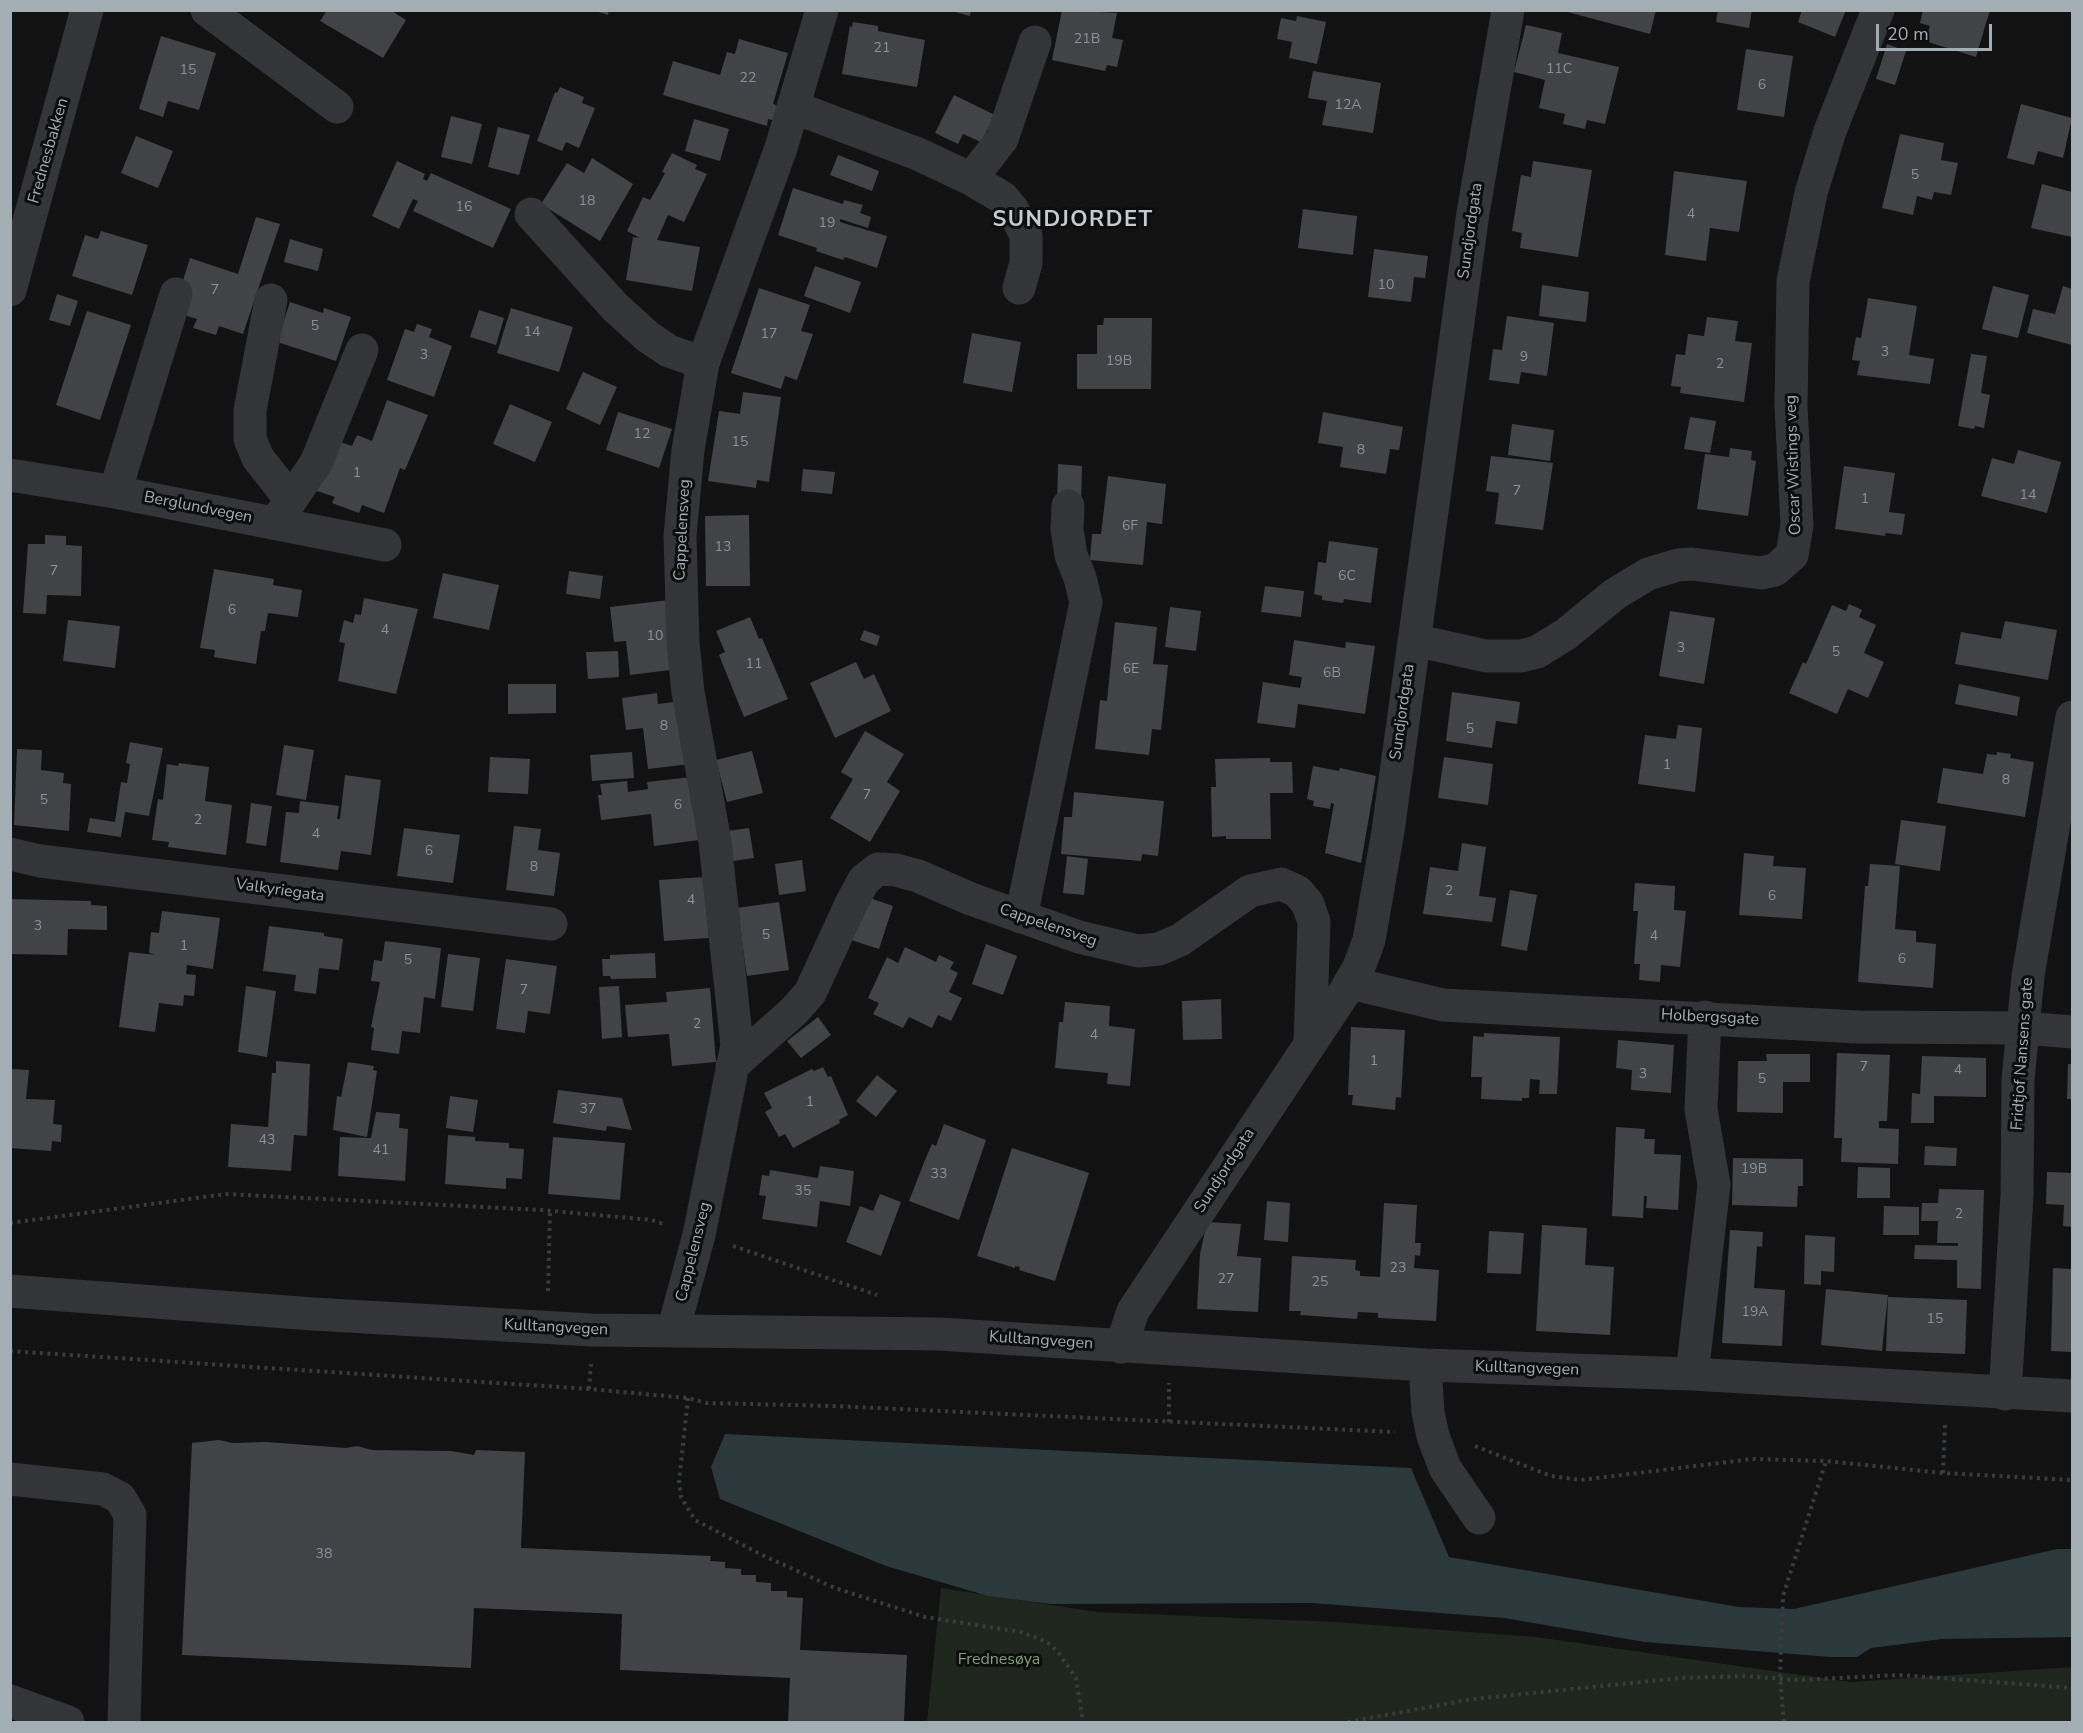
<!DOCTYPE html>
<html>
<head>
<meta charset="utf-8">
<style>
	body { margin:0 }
	#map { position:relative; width:2083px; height:1733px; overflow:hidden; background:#121213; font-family:"Nunito Sans",sans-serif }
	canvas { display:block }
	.frame { position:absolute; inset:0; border:12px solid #a3adb4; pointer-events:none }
	.scale { position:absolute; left:1876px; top:24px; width:116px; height:27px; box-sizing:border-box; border:3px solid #a3adb4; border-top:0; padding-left:8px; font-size:18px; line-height:21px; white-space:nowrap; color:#a3adb4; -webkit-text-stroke:4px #0d0d0e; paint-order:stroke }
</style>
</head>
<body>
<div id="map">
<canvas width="2083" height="1733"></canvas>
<div class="frame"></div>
<div class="scale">20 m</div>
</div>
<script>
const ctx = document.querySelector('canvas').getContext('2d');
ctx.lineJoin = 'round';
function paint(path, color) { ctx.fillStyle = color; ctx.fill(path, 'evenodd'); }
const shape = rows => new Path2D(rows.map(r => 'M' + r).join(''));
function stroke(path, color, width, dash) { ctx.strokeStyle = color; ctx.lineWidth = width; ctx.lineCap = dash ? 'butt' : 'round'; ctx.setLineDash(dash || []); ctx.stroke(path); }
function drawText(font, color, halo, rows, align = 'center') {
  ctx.font = font + ' "Nunito Sans",sans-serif'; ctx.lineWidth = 6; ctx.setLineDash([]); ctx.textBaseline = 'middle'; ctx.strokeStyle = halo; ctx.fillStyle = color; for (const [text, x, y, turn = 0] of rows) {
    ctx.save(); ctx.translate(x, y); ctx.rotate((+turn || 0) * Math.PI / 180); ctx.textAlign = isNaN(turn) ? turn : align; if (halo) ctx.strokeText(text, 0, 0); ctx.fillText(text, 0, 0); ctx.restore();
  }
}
paint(shape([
	[941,1588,1097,1612,1334,1622,1536,1637,1850,1682,2072,1667,2072,1722,927,1722]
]), '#1f261e');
paint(shape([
	[725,1434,1411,1468,1449,1557,1739,1607,1794,1609,2057,1549,2072,1549,2072,1637,1942,1639,1871,1648,1857,1657,1830,1657,1645,1642,1504,1618,1312,1603,1051,1604,988,1596,886,1566,720,1499,711,1467]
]), '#2b383c');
paint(shape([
	[327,10,390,10,406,20,383,58,320,21],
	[593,10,609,10,608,15],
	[948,10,971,10,970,16],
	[1062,10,1117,13,1112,38,1123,40,1117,67,1107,65,1105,71,1052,60],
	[1560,10,1656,10,1650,34],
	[1718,10,1752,10,1749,28,1716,22],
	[1802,10,1846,10,1835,37,1798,22],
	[1923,10,1990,10,1976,57,1925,41,1930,26,1920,23],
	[1297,16,1326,22,1317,64,1289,58,1292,42,1277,39,1281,18,1296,21],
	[853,22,878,26,878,31,925,40,917,87,842,74,850,26,852,27],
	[1526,25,1562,33,1558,53,1619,67,1605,124,1587,120,1585,129,1563,124,1565,114,1539,108,1545,80,1514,72],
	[161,36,216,53,199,110,168,101,163,117,139,109],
	[739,39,788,53,773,104,783,107,779,122,768,119,767,126,663,95,673,61,720,75,727,52,735,54],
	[1887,44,1906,51,1895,85,1876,79],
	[1746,49,1793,56,1784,117,1737,110],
	[1313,71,1381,83,1373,133,1322,125,1327,101,1308,98],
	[560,87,584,97,582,103,595,108,579,148,566,142,562,151,537,141,555,92,557,93],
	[954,95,995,115,981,142,963,134,958,144,935,133],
	[2021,104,2072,118,2063,158,2038,151,2034,165,2007,158],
	[451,116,482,124,472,164,441,157],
	[694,119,729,129,720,161,685,151],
	[498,127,530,135,519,175,488,167],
	[1900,134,1944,143,1941,160,1958,163,1951,195,1934,192,1932,200,1917,196,1913,215,1882,208],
	[136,136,173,151,158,188,121,173],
	[672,153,697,165,695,169,707,174,684,222,668,215,657,240,700,247,692,291,626,280,633,237,640,238,627,231,643,197,650,200,657,188,665,173,662,172],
	[838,155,879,171,872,191,830,175],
	[592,158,633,184,600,241,541,204,567,163,584,173],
	[397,161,425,174,423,179,427,181,431,173,511,209,493,248,413,211,418,201,413,199,399,229,372,216],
	[1533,161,1592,170,1578,257,1520,248,1522,233,1512,231,1521,175,1531,177],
	[1674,171,1747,181,1739,232,1710,228,1706,261,1665,255],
	[2042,184,2072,192,2072,237,2031,228],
	[793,188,843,204,844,200,863,205,860,213,871,217,868,228,840,219,840,222,887,236,877,268,845,257,843,260,816,251,817,248,778,235],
	[1303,209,1357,216,1353,255,1298,248],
	[256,217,280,224,243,334,219,326,216,335,193,328,197,319,173,312,190,258,238,274],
	[101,231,148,245,132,295,72,276,85,235,98,239],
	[290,239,323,249,318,271,284,262],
	[1374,249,1428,256,1425,278,1414,277,1411,302,1368,297],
	[815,266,861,282,850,313,804,296],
	[1542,285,1589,292,1586,322,1539,316],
	[1993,286,2029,295,2018,338,1982,329],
	[2063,286,2072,289,2072,345,2027,333,2033,309,2055,314],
	[759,288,810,305,801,331,813,334,797,380,785,376,781,389,731,373],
	[57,294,78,301,70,326,49,320],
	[1868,298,1917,306,1909,355,1934,359,1930,384,1857,375,1860,361,1852,360,1856,337,1861,338],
	[290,302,323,313,324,308,351,317,336,361,277,342],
	[511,308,573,327,559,372,497,353],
	[479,310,504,318,496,345,470,337],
	[87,311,131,325,100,420,56,405],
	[1507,316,1554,323,1547,376,1521,372,1519,384,1489,380,1493,349,1502,350],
	[1707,317,1738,321,1735,341,1752,343,1744,402,1680,393,1681,387,1671,386,1676,354,1685,355,1688,334,1704,336],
	[1104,318,1152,318,1151,389,1077,389,1077,354,1097,354,1097,325,1103,325],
	[417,324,432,329,429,337,452,346,434,397,387,380,405,329,414,332],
	[972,333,1021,342,1012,392,963,383],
	[1971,354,1987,356,1981,393,1990,395,1984,428,1975,426,1974,429,1958,426],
	[583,372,617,387,600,425,566,409],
	[743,392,781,397,769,482,757,480,756,488,708,481,719,411,740,414],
	[387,400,428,415,405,470,400,468,384,513,362,505,359,513,332,503,335,497,314,490,332,439,352,446,357,435,372,441],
	[510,404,552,422,535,462,493,444],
	[618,412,672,429,659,468,606,450],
	[1323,412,1403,427,1399,450,1390,449,1386,474,1340,467,1343,447,1318,443],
	[1690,417,1716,421,1710,453,1684,449],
	[1512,424,1554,430,1550,461,1508,455],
	[1730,448,1752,451,1751,460,1756,461,1748,516,1697,509,1705,454,1729,457],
	[2018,450,2061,462,2047,513,1981,496,1992,458,2014,464],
	[1491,456,1553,463,1543,530,1495,524,1499,493,1486,491],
	[1058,464,1082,466,1081,507,1057,506],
	[1844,466,1895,473,1889,512,1905,514,1902,535,1886,533,1885,536,1835,529],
	[803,469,835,472,832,494,801,491],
	[1108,476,1166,484,1162,524,1147,522,1143,565,1090,560,1092,534,1101,534],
	[749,515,750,586,706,586,705,516],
	[45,535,66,536,66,545,82,546,81,596,47,595,46,614,23,613,28,544,45,544],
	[1329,541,1378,548,1371,603,1344,599,1343,603,1322,600,1322,596,1314,594,1318,562,1326,563],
	[214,569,274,579,273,585,302,590,298,617,268,613,265,631,261,631,256,664,214,657,215,650,200,648],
	[569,571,603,576,600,599,566,594],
	[443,573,499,585,489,630,433,618],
	[1265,586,1304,591,1301,617,1261,612],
	[364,598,418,609,396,694,338,681,345,643,339,642,344,620,353,623,355,614,361,615],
	[669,600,678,669,630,675,626,641,614,642,610,607],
	[1849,604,1862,610,1859,617,1876,625,1864,653,1884,662,1868,698,1848,689,1837,714,1789,693,1803,662,1806,664,1832,605,1846,611],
	[1170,607,1201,611,1196,651,1165,647],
	[1670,611,1715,618,1704,684,1659,676],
	[750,617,759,639,762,638,788,699,744,717,719,655,725,652,716,631],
	[68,620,120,626,115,668,63,661],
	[2005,621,2057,630,2048,680,1955,664,1961,632,2001,639],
	[1115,622,1157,627,1153,664,1168,665,1161,730,1152,729,1149,755,1095,749,1100,700,1107,701],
	[864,630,880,636,877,646,860,640],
	[1294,640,1345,648,1346,642,1375,646,1365,714,1298,704,1295,728,1257,723,1263,682,1300,688,1302,677,1289,675],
	[618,651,619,677,588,679,586,652],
	[856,662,864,679,874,674,891,711,835,738,810,683],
	[508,684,556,684,556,713,508,714],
	[1959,684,2020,697,2017,716,1955,704],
	[1452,692,1520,702,1517,724,1496,721,1492,748,1446,741],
	[657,693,658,704,682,701,690,764,648,769,643,728,626,730,622,698],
	[1678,725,1702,728,1695,792,1638,784,1645,735,1676,739],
	[865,731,904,754,887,782,900,791,870,842,830,818,853,779,841,772],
	[130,742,163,748,149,816,125,812,121,837,87,832,90,818,115,822,121,782,127,783,130,764,126,763],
	[284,745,314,750,306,800,276,795],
	[17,749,42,750,41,770,64,773,63,783,71,784,69,831,14,825],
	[752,751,763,793,727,802,716,760],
	[632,752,634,778,592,781,590,755],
	[1997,752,2011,754,2010,758,2034,762,2025,817,1937,803,1943,768,1983,774,1987,754,1997,755],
	[490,757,530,759,528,794,488,792],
	[1444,757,1493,764,1488,805,1438,798],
	[1270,758,1270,762,1292,762,1293,793,1270,793,1271,839,1226,839,1226,836,1212,837,1211,787,1216,787,1215,759],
	[179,763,209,767,205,801,232,805,226,855,168,847,169,842,152,840,158,799,163,800,167,764,178,766],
	[1313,766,1339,771,1340,768,1376,776,1361,863,1325,853,1334,804,1331,803,1330,809,1313,806,1314,801,1307,799],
	[345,775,381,780,371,855,341,851,338,870,280,862,286,812,299,813,300,801,339,806,337,819,340,819],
	[692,777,699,840,654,846,651,814,601,820,598,795,602,795,600,784,627,781,628,792,648,789,647,782],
	[1074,792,1164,801,1158,856,1142,854,1141,861,1061,854,1064,817,1072,817],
	[251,803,272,806,266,846,246,843],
	[1901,820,1946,826,1940,871,1895,864],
	[514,826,541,829,538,850,560,853,554,896,506,890],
	[404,828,460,835,453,883,397,876],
	[749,828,754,858,733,861,728,831],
	[1462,843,1486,847,1479,896,1496,898,1492,922,1423,914,1430,867,1458,871],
	[1744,853,1774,856,1773,866,1806,868,1802,919,1739,915],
	[1067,856,1088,859,1084,895,1063,893],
	[802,860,806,891,779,895,775,864],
	[1870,864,1900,866,1895,929,1916,931,1916,942,1936,944,1933,988,1858,982,1865,886,1868,886],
	[704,877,709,938,664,941,659,880],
	[1635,883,1675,886,1674,910,1686,911,1680,967,1661,965,1660,982,1639,980,1640,964,1634,964,1638,911,1633,911],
	[1510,890,1537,895,1527,951,1501,946],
	[864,896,893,906,879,949,851,940],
	[10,899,91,901,91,905,107,906,107,930,68,929,67,955,10,954],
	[779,902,789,970,747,976,737,908],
	[162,911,220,918,213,969,187,965,186,974,196,975,194,996,184,995,183,1006,159,1003,155,1032,119,1027,129,952,156,955,149,953,151,932,159,933],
	[269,926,324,933,324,936,343,939,339,970,319,968,316,994,294,991,296,975,263,971],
	[385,941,441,948,435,999,424,997,420,1033,402,1031,399,1054,371,1050,374,1028,371,1027,380,982,371,981,374,960,382,961],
	[986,944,1017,956,1003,995,972,984],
	[905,947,936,962,939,955,954,962,950,969,958,973,949,992,962,998,951,1021,938,1015,932,1028,909,1017,903,1028,873,1014,879,1003,868,998,887,957,898,963],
	[655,953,656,978,611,979,610,976,603,976,602,959,610,959,610,955],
	[448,954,480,958,473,1011,441,1007],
	[506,959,557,966,550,1014,528,1011,525,1033,496,1029],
	[246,986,276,991,267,1057,238,1052],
	[619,986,622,1037,602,1039,599,987],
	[710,988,716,1062,672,1066,669,1034,628,1037,625,1005,667,1002,666,992],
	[1221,999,1222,1039,1183,1040,1182,1001],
	[1065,1002,1110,1006,1109,1026,1135,1029,1130,1086,1107,1084,1108,1073,1055,1068,1059,1022,1063,1022],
	[818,1017,831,1035,801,1058,787,1041],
	[1351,1027,1405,1030,1401,1098,1396,1097,1395,1110,1352,1105,1353,1095,1348,1095],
	[1484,1033,1560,1037,1557,1094,1539,1094,1540,1080,1530,1079,1529,1098,1522,1098,1522,1101,1481,1099,1482,1077,1471,1077,1473,1036,1484,1037],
	[1618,1040,1674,1045,1671,1093,1631,1090,1632,1070,1616,1068],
	[1837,1053,1890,1055,1887,1121,1879,1121,1879,1128,1899,1129,1898,1164,1841,1162,1842,1138,1834,1138],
	[1766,1054,1810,1054,1810,1082,1783,1082,1783,1113,1737,1112,1738,1061,1767,1061],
	[1922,1056,1986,1058,1986,1097,1934,1096,1934,1123,1911,1123,1912,1093,1920,1094],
	[276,1061,310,1064,307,1136,294,1135,291,1171,228,1167,231,1124,268,1127,272,1073,276,1073],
	[348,1062,374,1066,373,1070,377,1071,367,1137,333,1130,337,1096,341,1097],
	[2068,1064,2072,1064,2072,1099,2067,1099],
	[823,1067,828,1077,831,1076,848,1115,839,1120,840,1123,793,1148,785,1134,779,1137,765,1112,772,1108,764,1093,812,1069,814,1071],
	[10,1069,29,1070,26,1099,55,1100,53,1124,62,1125,61,1142,52,1141,51,1151,10,1148],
	[877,1075,897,1091,876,1117,856,1101],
	[558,1090,622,1098,632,1130,607,1126,606,1131,553,1123],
	[450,1096,478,1100,473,1132,446,1128],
	[376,1112,400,1114,399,1128,408,1129,405,1181,338,1176,340,1137,371,1138],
	[944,1124,986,1140,959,1220,909,1201,925,1160,932,1144,936,1146],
	[1616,1127,1645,1129,1644,1139,1655,1139,1654,1154,1681,1155,1678,1210,1646,1208,1647,1196,1644,1196,1643,1218,1612,1216],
	[448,1135,475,1137,475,1141,509,1143,509,1148,524,1149,522,1179,506,1178,506,1189,445,1184],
	[553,1137,625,1143,620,1200,548,1194],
	[1925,1146,1957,1148,1956,1166,1924,1165],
	[1012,1148,1089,1173,1055,1281,1019,1270,1020,1267,1015,1266,1015,1268,977,1256],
	[1733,1158,1803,1159,1803,1186,1798,1186,1797,1207,1732,1205],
	[820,1166,854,1171,850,1206,820,1201,817,1227,762,1219,766,1196,759,1195,762,1175,769,1176,770,1170,818,1178],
	[1858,1167,1890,1168,1890,1198,1857,1198],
	[2047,1172,2072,1173,2072,1227,2063,1226,2064,1205,2046,1204],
	[1939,1189,1984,1190,1981,1289,1957,1288,1957,1260,1914,1259,1915,1245,1958,1246,1958,1243,1937,1243,1938,1221,1921,1221,1922,1203,1938,1203],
	[880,1194,901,1202,881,1256,846,1242,860,1206,873,1211],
	[1267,1201,1290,1203,1288,1242,1264,1240],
	[1384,1203,1417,1205,1415,1243,1421,1243,1420,1256,1415,1255,1414,1268,1439,1270,1436,1321,1378,1318,1378,1313,1358,1312,1357,1319,1300,1315,1301,1311,1289,1311,1292,1256,1356,1260,1355,1270,1360,1271,1360,1276,1380,1277],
	[1884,1206,1919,1207,1919,1235,1883,1235],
	[1207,1222,1241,1224,1237,1256,1261,1258,1258,1312,1197,1309,1200,1254],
	[1542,1225,1587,1228,1585,1265,1614,1267,1610,1335,1536,1331],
	[1730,1230,1763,1232,1762,1247,1757,1246,1754,1288,1785,1290,1782,1346,1722,1343],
	[1489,1231,1524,1233,1521,1274,1487,1273],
	[1805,1235,1835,1237,1834,1272,1821,1271,1821,1285,1804,1284],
	[2053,1268,2072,1269,2072,1352,2051,1351],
	[1826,1289,1888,1295,1882,1351,1821,1345],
	[1888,1297,1967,1300,1965,1354,1886,1351],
	[219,1440,233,1443,266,1442,346,1448,357,1446,372,1450,451,1451,474,1455,476,1450,525,1452,521,1548,711,1556,710,1561,725,1562,725,1568,741,1569,741,1575,756,1575,756,1582,771,1583,771,1591,787,1591,787,1597,803,1598,800,1650,907,1655,904,1722,788,1722,790,1678,620,1670,622,1614,474,1608,471,1668,182,1655,192,1443]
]), '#414346');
stroke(shape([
	[10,1223,226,1194,542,1210,652,1220,663,1224],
	[733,1246,877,1295],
	[548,1291,550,1211],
	[10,1351,589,1389,688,1398,707,1403,833,1406,1395,1432],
	[589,1389,591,1364],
	[688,1398,679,1482,681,1497,695,1520,762,1555,835,1588,925,1617,1021,1632,1047,1642,1058,1652,1076,1678,1083,1722],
	[1169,1422,1169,1383],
	[1475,1446,1551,1476,1581,1480,1752,1459,1826,1461,1943,1473,2072,1480],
	[1943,1473,1945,1425],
	[1348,1722,1473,1699,1681,1678,1745,1676,1797,1680,1900,1675,2072,1688],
	[1784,1722,1780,1678,1783,1596,1826,1461]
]), '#393c3f', 4, [3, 4.5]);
stroke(shape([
	[207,10,337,107],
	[793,107,918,154,971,179,1003,198,1013,210,1026,235,1026,263,1019,288],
	[971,179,1002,139,1035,42],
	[531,214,615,307,648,337,669,351,703,363],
	[10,290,87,10],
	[271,300,250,410,250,439,258,458,291,500],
	[10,475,115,492,385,545],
	[115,492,176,294],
	[280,516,316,463,362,350],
	[1414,640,1486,656,1521,656,1537,652,1566,634,1615,594,1648,574,1678,565,1692,564,1761,573,1775,570,1792,555,1797,525,1791,406,1793,281,1811,193,1830,131,1878,10],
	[10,854,40,861,551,924],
	[1021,917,1086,602,1080,578,1071,555,1067,529,1068,506],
	[1350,983,1443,1005,1858,1027,2024,1028,2072,1032],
	[732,1066,793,1012,810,993,852,902,864,880,878,869,896,870,918,876,971,899,1079,937,1138,951,1159,949,1180,940,1250,891,1281,884,1297,891,1308,904,1314,922,1310,1043],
	[10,1291,313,1314,592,1330,939,1334,1425,1365,1692,1374,2072,1396],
	[673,1331,699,1235,737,1045,715,842,688,692,683,643,680,536,688,450,703,363,781,148,822,10],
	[1121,1347,1133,1311,1344,993,1359,967,1369,940,1388,831,1473,213,1508,10],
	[1425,1365,1428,1412,1433,1436,1445,1468,1479,1518],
	[1692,1374,1714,1185,1701,1109,1705,1017],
	[2005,1394,2017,1195,2018,1080,2028,976,2072,717],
	[10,1479,103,1489,120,1498,130,1515,124,1722],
	[10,1701,68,1722]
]), '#333538', 33);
drawText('14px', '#8a9298', null, [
	["21B",1087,40],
	["21",882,49],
	["11C",1559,70],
	["15",188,71],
	["22",748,79],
	["6",1762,86],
	["12A",1348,106],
	["5",1915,176],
	["18",587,202],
	["16",464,208],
	["4",1691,215],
	["19",827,224],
	["10",1386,286],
	["7",215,291],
	["5",315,327],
	["14",532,333],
	["17",769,335],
	["3",1885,353],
	["3",424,356],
	["9",1524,358],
	["19B",1119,362],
	["2",1720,365],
	["12",642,435],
	["15",740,443],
	["8",1361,451],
	["1",357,474],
	["7",1517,492],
	["14",2028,496],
	["1",1865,500],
	["6F",1130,527],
	["13",723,548],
	["7",54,572],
	["6C",1347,577],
	["6",232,611],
	["4",385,631],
	["10",655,637],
	["3",1681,649],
	["5",1836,653],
	["11",754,665],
	["6E",1131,670],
	["6B",1332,674],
	["8",664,727],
	["5",1470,730],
	["1",1667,766],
	["8",2006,781],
	["7",867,796],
	["5",44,801],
	["6",678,806],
	["2",198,821],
	["4",316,835],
	["6",429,852],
	["8",534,868],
	["2",1449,892],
	["6",1772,897],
	["4",691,901],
	["3",38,927],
	["5",766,936],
	["4",1654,937],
	["1",184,947],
	["6",1902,960],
	["5",408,961],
	["7",524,991],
	["2",697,1025],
	["4",1094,1036],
	["1",1374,1062],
	["7",1864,1068],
	["4",1958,1071],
	["3",1643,1075],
	["5",1762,1080],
	["1",810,1103],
	["37",588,1110],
	["43",267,1141],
	["41",381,1151],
	["19B",1754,1170],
	["33",939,1175],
	["35",803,1192],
	["2",1959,1215],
	["23",1398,1269],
	["27",1226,1280],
	["25",1320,1283],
	["19A",1755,1313],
	["15",1935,1320],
	["38",324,1555]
]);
drawText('16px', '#a3adb4', '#0d0d0e', [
	["Frednesbakken",49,151,-74],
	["Sundjordgata",1471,231,-82],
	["Oscar Wistings veg",1794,465,-92],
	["Berglundvegen",198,508,11],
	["Cappelensveg",683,530,-87],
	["Sundjordgata",1403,712,-82],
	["Valkyriegata",280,891,8],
	["Cappelensveg",1048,926,19],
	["Holbergsgate",1710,1018,3],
	["Fridtjof Nansens gate",2023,1054,-86],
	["Sundjordgata",1225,1171,-57],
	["Cappelensveg",694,1252,-76],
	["Kulltangvegen",556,1328,3],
	["Kulltangvegen",1041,1341,4],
	["Kulltangvegen",1527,1369,2]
]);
drawText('16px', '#819f7a', '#0d0d0e', [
	["Frednesøya",999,1660]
]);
ctx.letterSpacing = '1.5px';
drawText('bold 22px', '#c4cad0', '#0d0d0e', [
	["SUNDJORDET",1073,221]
]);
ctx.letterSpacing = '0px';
</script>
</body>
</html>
